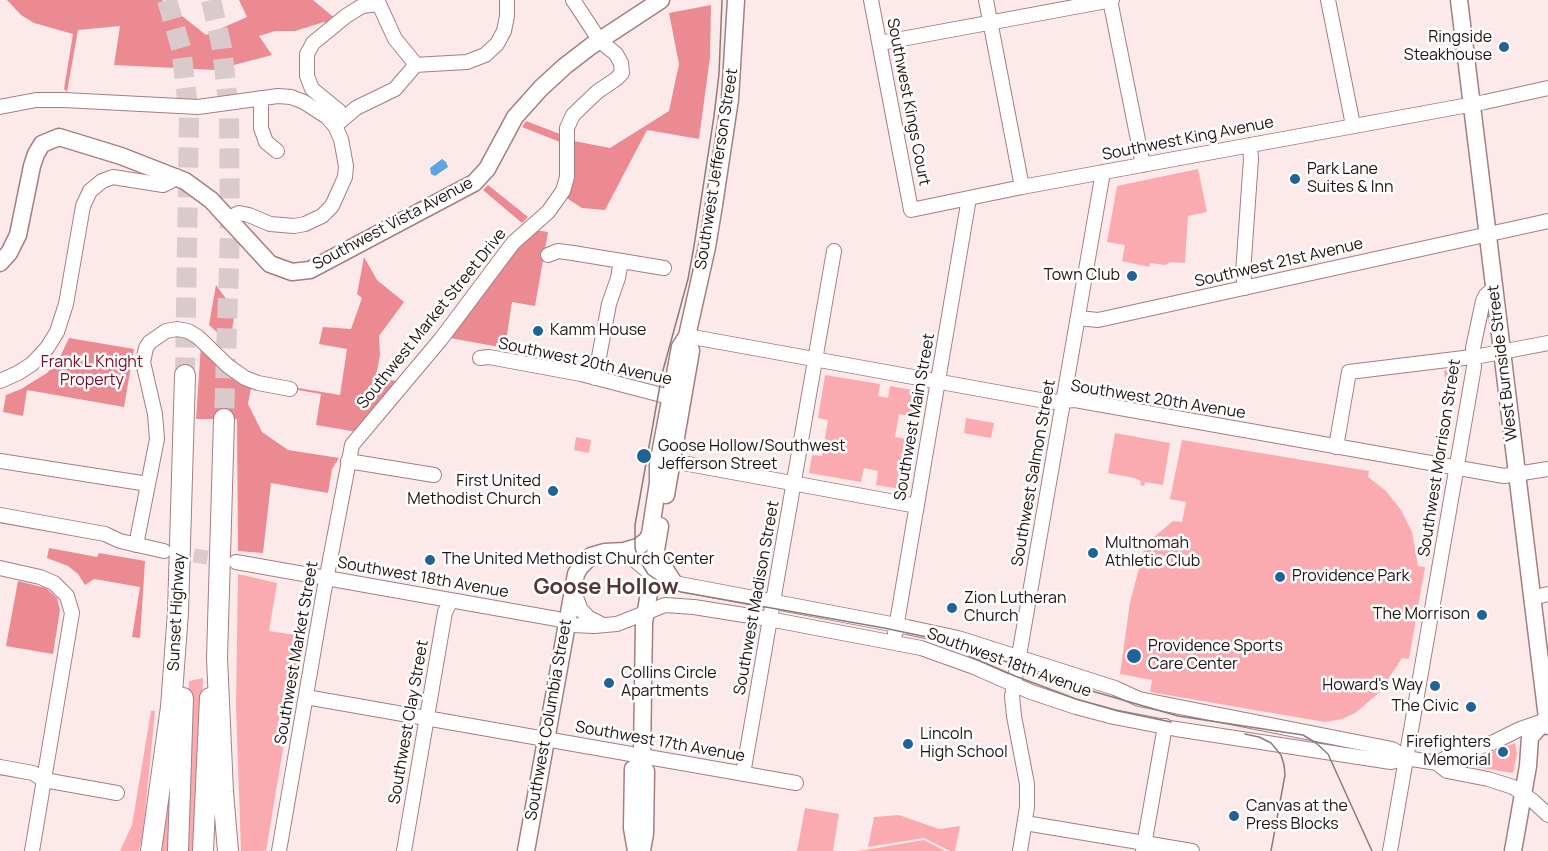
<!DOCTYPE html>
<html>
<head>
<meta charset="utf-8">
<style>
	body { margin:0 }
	canvas { display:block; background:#fceaeb }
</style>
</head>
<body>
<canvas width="1548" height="851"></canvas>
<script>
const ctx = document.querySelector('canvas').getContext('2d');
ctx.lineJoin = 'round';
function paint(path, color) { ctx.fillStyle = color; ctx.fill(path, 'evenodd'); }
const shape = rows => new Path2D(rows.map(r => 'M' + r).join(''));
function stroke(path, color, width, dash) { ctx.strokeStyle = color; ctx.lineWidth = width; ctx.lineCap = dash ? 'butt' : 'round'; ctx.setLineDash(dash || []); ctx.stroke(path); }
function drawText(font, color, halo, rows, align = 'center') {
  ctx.font = font + ' Manrope,sans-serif'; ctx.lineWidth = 5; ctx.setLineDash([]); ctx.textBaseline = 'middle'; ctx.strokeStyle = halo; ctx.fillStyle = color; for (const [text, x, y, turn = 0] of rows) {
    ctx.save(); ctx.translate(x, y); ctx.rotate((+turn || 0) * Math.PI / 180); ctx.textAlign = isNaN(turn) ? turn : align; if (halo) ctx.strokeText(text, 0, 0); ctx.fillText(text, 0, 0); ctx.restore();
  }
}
paint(shape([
	[1198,169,1207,212,1188,216,1185,263,1171,262,1165,265,1150,263,1149,267,1122,261,1125,245,1107,242,1117,186],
	[1459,368,1452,408,1449,407,1444,371],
	[825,375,880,384,878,396,888,398,890,386,924,392,920,418,899,414,895,437,916,441,908,490,876,485,878,471,864,468,861,482,809,473,812,455,822,456,828,420,818,418],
	[966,418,994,423,991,438,964,433],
	[1115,433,1170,443,1163,485,1145,482,1144,486,1140,485,1141,481,1134,478,1108,473],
	[576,437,591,440,589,453,574,450],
	[1182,440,1369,471,1368,477,1386,491,1401,510,1412,532,1418,566,1425,567,1409,659,1402,658,1380,692,1355,713,1342,719,1325,722,1150,692,1152,680,1120,674,1130,602,1144,550,1155,536,1173,521,1182,522,1186,502,1170,499],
	[238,574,277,583,269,631,302,636,266,851,241,851,236,706],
	[203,678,195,851,183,851,189,681],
	[151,711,155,711,143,834,139,851,120,851,132,825],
	[1515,743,1517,754,1513,773,1463,765,1464,762,1472,759],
	[171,756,171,851,159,851,166,820],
	[805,808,839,814,833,851,797,851],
	[899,815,939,829,960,826,955,851,950,851,924,838,868,847,874,817],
	[924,840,945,851,858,851,865,850]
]), '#fbabaf');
paint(shape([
	[7,0,162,0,206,35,247,17,239,0,313,0,337,20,329,26,324,22,295,31,275,31,259,36,272,55,215,70,114,65,120,26,78,30,67,92,64,89,73,34,34,23,21,15],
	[711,5,710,57,699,139,647,130,605,210,582,208,565,197,574,176,574,141,610,148,669,111,679,64,669,13],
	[526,121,560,134,560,142,522,127],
	[488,185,528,217,522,223,483,190],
	[536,230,548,232,535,306,512,302,505,348,450,338,513,254],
	[364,257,377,280,404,302,379,336,380,355,376,377,396,381,357,432,316,425,321,394,298,390,298,388,340,395,347,349,319,344,323,327,351,329,362,298,357,294],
	[216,285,235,311,230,344,209,325],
	[69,338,134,349,124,407,27,390,23,416,3,412,6,395,21,389,47,373,59,359],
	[201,345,251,388,248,404,262,432,288,450,339,458,332,469,328,493,271,483,263,553,238,551,237,419,196,419],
	[49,548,97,557,99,553,145,561,140,638,132,637,140,587,94,579,85,585,78,574,68,566,47,558],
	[18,581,46,588,57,598,60,610,53,654,6,646]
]), '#eb8a90');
paint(shape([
	[442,159,446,162,448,167,435,176,431,174,430,168]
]), '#5ca4e4');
stroke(shape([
	[173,552,228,561]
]), '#dbcacb', 14, [14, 7]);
stroke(shape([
	[167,0,181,48,189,116,185,375],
	[211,0,222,48,229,112,230,234,224,419]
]), '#dbcacb', 20, [20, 10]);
const minor = shape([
	[871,0,911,210,1022,187,1485,102,1548,88],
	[986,0,1022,187],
	[1110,0,1143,165],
	[1328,0,1353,125],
	[880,43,1112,0],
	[414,65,467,62,485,55,497,44,504,31,507,16,507,0],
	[261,98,261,128,266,142,277,151],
	[0,107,36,100,64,100,198,107,278,96,291,97,304,102,327,117,335,126,341,139,346,166,345,177,332,206,322,216,305,224,294,226,270,224,249,215,239,213,229,218],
	[335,126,356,108,395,89,413,68,414,62,395,39,379,4,362,6,346,16,313,43,307,54,307,76,312,89,339,111,344,118],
	[548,255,558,251,573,253,664,268],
	[1245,288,1243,273,1251,159,1250,145],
	[1078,318,1098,320,1548,221],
	[687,336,1051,402,1075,400,1504,476,1548,469],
	[480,358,489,357,581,374,681,400],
	[595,378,609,304,618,278,621,261],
	[0,381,18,373,32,364,47,348,57,332,66,304,83,206,90,191,102,181,113,177,163,185,171,181,176,176],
	[1336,447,1349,372,1480,356,1548,343],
	[0,461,148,484],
	[348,461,434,475],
	[672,461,917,506],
	[0,515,105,534,120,541,164,551],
	[136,545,157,439,155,414,143,362,146,348,150,342,166,331,177,329,188,331,198,337,228,366,245,378,258,383,290,389],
	[624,551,652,575,669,582,907,627,958,638,1115,688,1139,699,1392,749,1406,758,1437,763,1447,771,1488,779,1513,787,1533,801,1548,815],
	[236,562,557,619,572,625,594,626,617,624,665,605,694,607,769,619,921,648,974,667,1031,692,1076,707,1114,717,1176,729,1391,762,1406,758],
	[0,568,40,577,54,583,67,596,72,613,32,851],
	[573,590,581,610,589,618,603,625],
	[1532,598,1548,594],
	[895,634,969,198],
	[306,697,796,783],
	[1437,763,1446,758,1494,742,1520,729,1546,720],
	[0,767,33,773,44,780,117,793],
	[743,774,834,251],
	[1025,823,1192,851],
	[279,851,324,591,352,445,441,339,513,243,548,212,563,191,567,177,567,128,573,115,597,92,616,79,622,73,621,63,616,54,600,41,573,0],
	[404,851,445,612,451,600],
	[1020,851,1027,807,1027,784,1014,716,1012,696,1103,172],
	[1143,851,1165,726],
	[1390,851,1474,367,1473,348,1483,301,1486,295,1494,288]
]);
const major = shape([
	[1459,0,1548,726],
	[0,263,9,253,18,235,32,166,36,154,42,144,59,137,121,156,185,181,211,200,270,264,292,272,310,270,474,183,487,169,515,117,541,88,565,66,591,46,661,0],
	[666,495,691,351,687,336],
	[655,553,674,583],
	[641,764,646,771,645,833,642,851],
	[526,851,576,574,580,567,591,556,605,552,624,551,638,547,647,540,650,534,658,483,658,465,680,347,687,336,707,247,714,205,730,99,736,0],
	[636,851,632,828,633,769,641,764,642,756,644,623,660,526],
	[1513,851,1528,766,1530,737,1547,719]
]);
const highway = shape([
	[224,419,217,658,223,792,228,851],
	[151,851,171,707,178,612,185,375],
	[178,851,183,698],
	[203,851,210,698]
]);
stroke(minor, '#a57e80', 16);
stroke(major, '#a57e80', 19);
stroke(highway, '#a57e80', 22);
stroke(minor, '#fff', 14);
stroke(major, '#fff', 16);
stroke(highway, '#fff', 20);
stroke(shape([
	[722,0,719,74,714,116,694,246,688,279,662,374,635,525,635,548,638,558,648,574,666,587,681,592,884,628,960,644,1054,680,1178,716,1303,735,1316,743,1328,754,1372,851],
	[969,656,1015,676,1076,699,1118,711,1171,722],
	[1245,734,1259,737,1271,743,1281,755,1284,765,1285,775,1271,851]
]), '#8b7b7c', 1.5);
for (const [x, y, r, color] of [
	[1504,47,6,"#216298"],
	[1295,179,6,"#216298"],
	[1132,276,6,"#216298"],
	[538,331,6,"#216298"],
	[644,456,8,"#216298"],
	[553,491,6,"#216298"],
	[1093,553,6,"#216298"],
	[430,560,6,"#216298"],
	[1280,577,6,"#216298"],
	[952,608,6,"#216298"],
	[1482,615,6,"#216298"],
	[1134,656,8,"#216298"],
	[609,683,6,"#216298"],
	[1435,686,6,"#216298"],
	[1471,707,6,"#216298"],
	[908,744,6,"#216298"],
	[1503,752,6,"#216298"],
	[1234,816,6,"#216298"]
]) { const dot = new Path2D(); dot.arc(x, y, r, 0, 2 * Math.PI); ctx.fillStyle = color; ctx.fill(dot); stroke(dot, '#fff', 2); }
drawText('16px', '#201213', '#fff', [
	["Ringside",1492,38,"right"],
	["Steakhouse",1492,56,"right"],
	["Park Lane",1307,170],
	["Suites & Inn",1307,188],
	["Town Club",1120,276,"right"],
	["Kamm House",550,331],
	["Goose Hollow/Southwest",658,447],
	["Jefferson Street",658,465],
	["First United",541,482,"right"],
	["Methodist Church",541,500,"right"],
	["Multnomah",1105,544],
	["Athletic Club",1105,562],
	["The United Methodist Church Center",442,560],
	["Providence Park",1292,577],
	["Zion Lutheran",964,599],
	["Church",964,617],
	["The Morrison",1470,615,"right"],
	["Providence Sports",1148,647],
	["Care Center",1148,665],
	["Collins Circle",621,674],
	["Apartments",621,692],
	["Howard's Way",1423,686,"right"],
	["The Civic",1459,707,"right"],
	["Lincoln",920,735],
	["High School",920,753],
	["Firefighters",1491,743,"right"],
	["Memorial",1491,761,"right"],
	["Canvas at the",1246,807],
	["Press Blocks",1246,825]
], 'left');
drawText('16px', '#201213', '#fff', [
	["Southwest Kings Court",908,102,79],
	["Southwest King Avenue",1188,139,-11],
	["Southwest Jefferson Street",717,169,-81],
	["Southwest Vista Avenue",393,224,-28],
	["Southwest 21st Avenue",1279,263,-13],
	["Southwest Market Street Drive",432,319,-51],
	["Southwest 20th Avenue",585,362,12],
	["West Burnside Street",1503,363,-97],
	["Southwest 20th Avenue",1158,400,9],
	["Southwest Main Street",915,417,-80],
	["Southwest Morrison Street",1440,458,-81],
	["Southwest Salmon Street",1034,473,-80],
	["Southwest 18th Avenue",423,578,10],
	["Southwest Madison Street",757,598,-80],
	["Sunset Highway",177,612,-87],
	["Southwest Market Street",297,653,-80],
	["Southwest 18th Avenue",1009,663,20],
	["Southwest Columbia Street",549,720,-80],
	["Southwest Clay Street",409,722,-80],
	["Southwest 17th Avenue",660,742,10]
]);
drawText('16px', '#810828', '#fff', [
	["Frank L Knight",92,363],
	["Property",92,381]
]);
drawText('bold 22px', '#563537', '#fff', [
	["Goose Hollow",606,588]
]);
</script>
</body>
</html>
